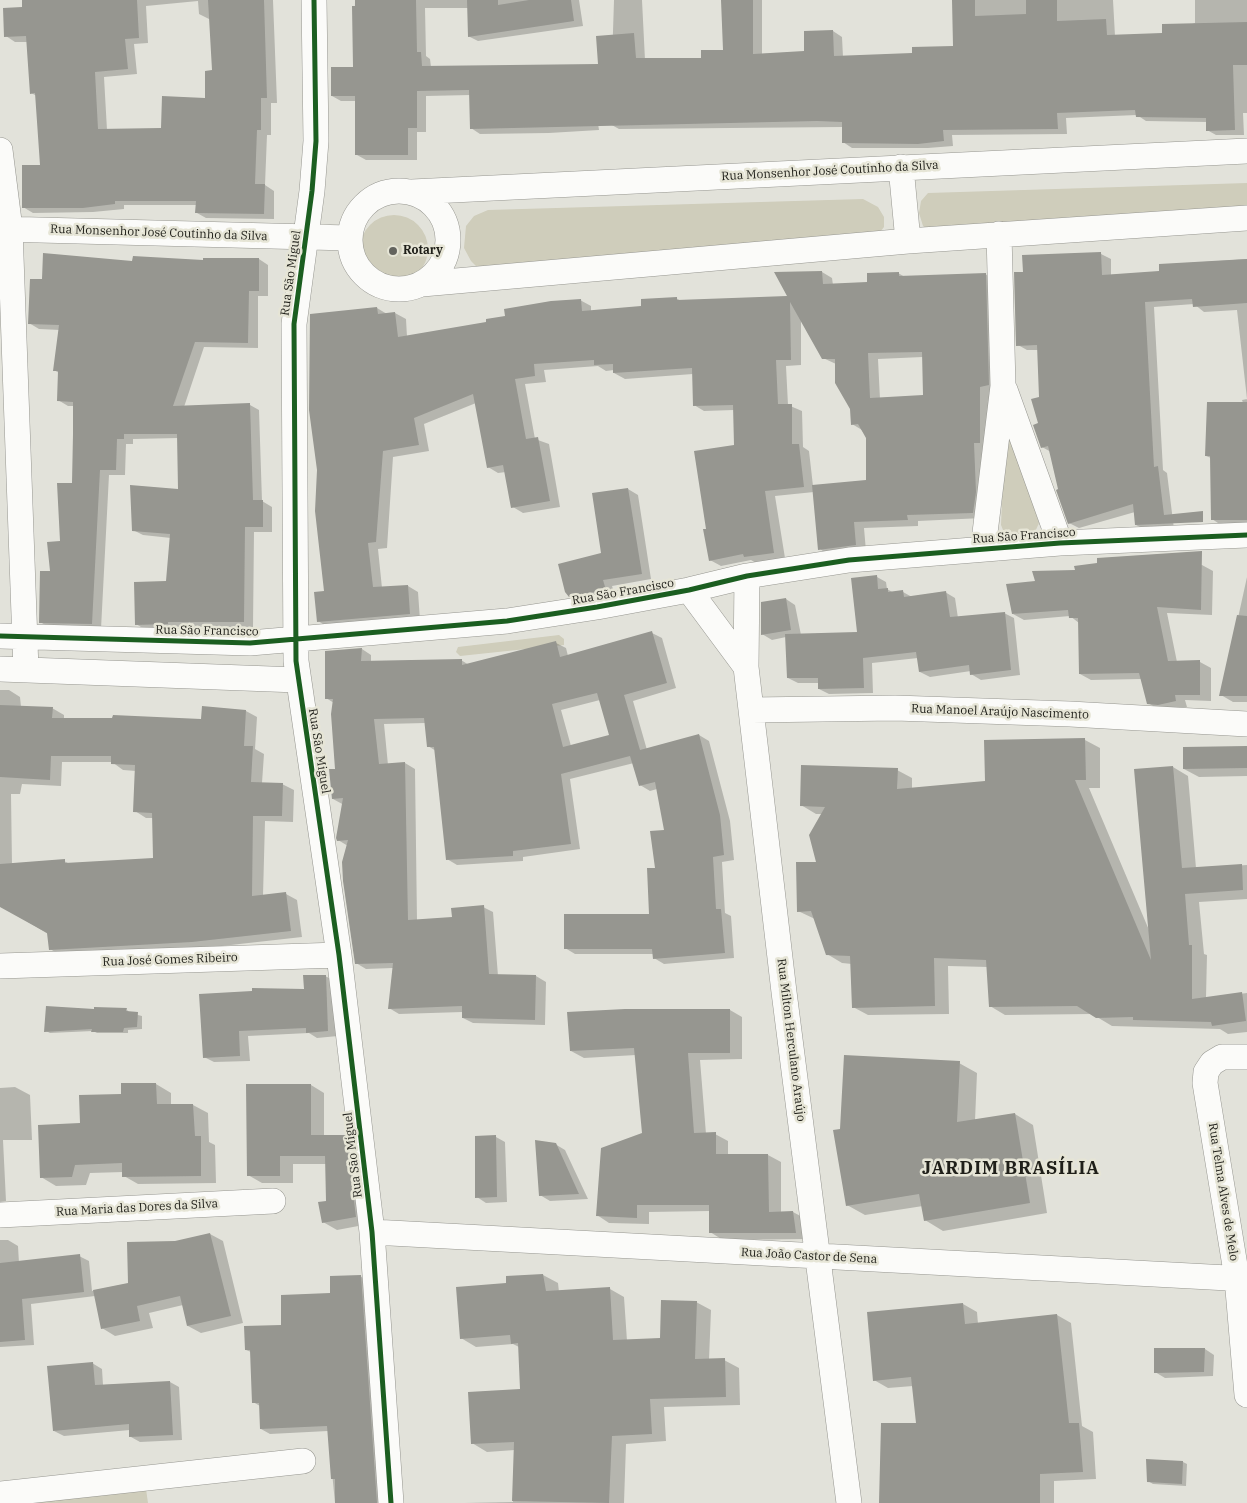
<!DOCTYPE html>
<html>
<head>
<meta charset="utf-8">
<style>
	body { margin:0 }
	canvas { display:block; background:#e2e2da }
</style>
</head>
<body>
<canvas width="1247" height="1503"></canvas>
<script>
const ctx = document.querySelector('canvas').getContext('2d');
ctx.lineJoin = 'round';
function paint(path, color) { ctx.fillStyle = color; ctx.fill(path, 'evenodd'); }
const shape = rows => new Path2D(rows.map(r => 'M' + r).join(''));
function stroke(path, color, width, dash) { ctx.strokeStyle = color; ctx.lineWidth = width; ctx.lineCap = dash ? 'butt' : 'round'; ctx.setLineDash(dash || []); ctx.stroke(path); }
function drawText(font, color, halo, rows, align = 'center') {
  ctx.font = font + ' "IBM Plex Serif",serif'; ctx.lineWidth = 5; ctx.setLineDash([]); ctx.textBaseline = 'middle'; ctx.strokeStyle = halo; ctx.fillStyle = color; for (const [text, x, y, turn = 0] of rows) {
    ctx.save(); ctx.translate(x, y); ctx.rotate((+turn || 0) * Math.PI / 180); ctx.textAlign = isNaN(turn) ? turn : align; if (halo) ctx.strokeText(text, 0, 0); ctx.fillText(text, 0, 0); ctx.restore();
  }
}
paint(shape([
	[1247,183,1247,212,931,232,923,226,919,213,921,201,928,193],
	[863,199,878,207,884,217,884,227,877,236,478,268,471,261,464,248,466,226,474,216,488,210],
	'360 249a34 34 0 1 1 68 0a34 34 0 1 1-68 0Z',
	[1005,432,1017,452,1039,523,1035,532,1024,540,1005,535,1001,525],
	[559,635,564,639,564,645,460,656,456,652,458,647],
	[145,1482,148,1503,0,1503]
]), '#cfcdbb');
paint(shape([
	[23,0,273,0,277,103,271,103,271,135,267,135,265,185,274,191,274,219,206,218,197,213,197,205,124,205,124,209,93,212,33,213,23,207,41,166,37,96,31,93,28,42,15,42,6,36,23,8],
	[198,1,199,14,211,20,214,72,206,99,162,129,107,130,104,77,137,74,134,44,148,43,146,6],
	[355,0,579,0,583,26,478,41,468,36,468,8,425,8,426,56,430,59,431,67,590,71,599,130,549,133,480,134,471,128,471,95,426,96,426,132,417,132,417,160,366,160,357,155,357,101,341,101,332,96,354,69],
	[614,0,642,0,645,60,702,60,724,52,723,0,762,0,762,54,806,52,833,31,842,37,843,57,913,54,955,47,953,0,1113,0,1115,36,1163,35,1195,23,1195,0,1247,0,1247,113,1243,113,1244,135,1216,135,1207,130,1207,122,1146,121,1137,115,1066,118,1067,134,952,135,953,146,928,148,852,148,843,142,843,127,619,129,610,124],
	[1101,254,1111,259,1111,275,1161,272,1160,265,1247,259,1247,525,1221,525,1212,519,1211,458,1206,456,1243,403,1242,400,1247,399,1237,310,1204,312,1194,304,1154,307,1163,470,1167,473,1174,529,1146,530,1136,525,1135,512,1079,528,1069,523,1051,452,1042,447,1039,350,1027,350,1018,345,1024,256],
	[259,259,268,265,268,296,258,296,258,348,204,347,184,407,250,405,259,410,262,501,272,507,272,532,254,532,253,627,177,627,177,629,146,630,136,624,167,582,171,538,143,535,133,530,179,491,179,438,133,439,133,444,126,444,125,475,109,475,101,629,49,627,40,622,51,572,61,542,73,484,74,406,68,406,58,400,59,373,54,370,60,330,39,329,29,323,43,280,134,262],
	[822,272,832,278,833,285,868,284,898,273,905,277,985,274,996,280,999,391,983,518,918,521,918,526,864,528,866,551,830,556,820,549,814,492,775,496,785,558,756,563,751,560,721,566,710,560,707,530,735,446,734,410,704,411,694,405,693,374,625,379,614,373,614,370,606,371,598,366,544,370,546,382,525,384,535,439,549,444,560,507,523,513,513,507,506,472,498,473,488,467,476,403,424,424,429,451,393,457,387,548,378,549,382,588,408,586,418,592,420,620,328,627,318,621,326,592,377,308,387,314,395,313,406,319,407,337,487,323,580,300,591,306,591,311,643,308,676,298,681,301,789,297],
	[801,318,823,358,836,364,851,408,852,424,862,430,867,438,867,481,813,486,809,451,803,447,802,411,788,405,786,366,801,365],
	[923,357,924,396,880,399,878,359],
	[628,489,638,495,651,579,612,586,615,595,580,602,570,596,603,554],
	[1202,565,1213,571,1212,615,1167,613,1177,662,1200,662,1211,668,1211,701,1185,700,1187,707,1160,710,1148,703,1142,679,1091,680,1080,674,1079,623,1070,616,1024,620,1013,614],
	[877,577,886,582,887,589,894,593,903,592,912,597,945,592,955,598,958,618,1004,613,1014,618,1020,675,981,680,971,674,971,671,930,677,920,672,918,658,872,663,873,693,829,694,819,689,819,683,798,683,788,678,786,637,772,640,762,634,786,599,795,605,801,635,858,633],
	[1247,577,1247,702,1233,702,1221,695],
	[652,633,662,638,676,688,633,701,647,750,699,735,709,741,730,821,734,860,722,862,725,913,731,916,734,958,664,964,654,958,653,954,575,954,565,948,650,916,656,869,665,831,657,789,650,791,640,785,634,763,570,779,580,849,523,857,523,861,457,865,447,859,436,751,428,746,426,723,384,724,388,765,405,763,415,769,417,921,454,918,483,907,493,912,498,976,536,976,546,982,545,1025,473,1023,463,1018,463,1012,399,1014,389,1008,393,968,366,969,356,963,348,846,338,840,344,805,333,799,337,770,334,703,326,698,362,649,371,655,371,662,461,660,469,665,556,643,566,648,568,656],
	[600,700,611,736,571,746,561,710],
	[0,690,9,690,20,697,21,707,52,708,64,715,64,719,202,720,246,711,257,717,255,749,264,754,262,783,282,784,294,790,293,822,265,821,263,896,286,894,297,900,302,937,204,948,62,956,50,949,48,934,0,905],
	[62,762,112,762,123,770,136,771,135,811,146,818,153,818,154,860,70,864,64,861,12,865,11,794,20,794,22,784,61,786],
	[1085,740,1100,748,1100,788,1089,788,1149,930,1135,770,1173,767,1188,776,1196,868,1247,865,1247,899,1199,902,1204,954,1207,955,1206,998,1247,993,1247,1032,1228,1034,1220,1029,1112,1026,1092,1014,1005,1015,990,1006,988,967,948,966,949,1014,868,1015,853,1007,852,964,842,963,827,954,815,919,798,911,817,863,823,814,816,814,801,805,897,770,912,778,912,789,986,782],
	[1247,747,1247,776,1199,777,1184,769],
	[325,976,335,981,338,1036,317,1038,309,1033,248,1036,250,1061,214,1062,204,1057,254,992,305,990],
	[126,1009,130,1013,142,1016,142,1029,128,1030,128,1033,97,1033,93,1031,50,1033,46,1031,95,1010],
	[730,1010,742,1017,742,1059,700,1060,706,1134,715,1134,728,1141,728,1155,768,1155,781,1162,781,1212,793,1212,806,1219,808,1239,723,1240,710,1232,710,1211,649,1212,649,1224,609,1223,597,1215,643,1134,636,1055,584,1058,571,1051],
	[959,1063,977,1073,975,1121,1015,1114,1033,1125,1047,1213,943,1231,925,1220,923,1206,865,1215,847,1205,841,1130],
	[156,1084,171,1093,171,1105,193,1105,208,1113,209,1142,215,1145,216,1183,138,1184,124,1176,124,1172,90,1173,86,1185,56,1186,41,1177,81,1125,122,1095],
	[311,1085,324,1093,324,1136,346,1136,359,1144,369,1224,337,1230,323,1222,327,1202,327,1164,293,1164,293,1183,262,1183,248,1175],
	[15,1087,30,1095,32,1140,3,1140,6,1201,0,1202,0,1088],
	[496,1137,505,1142,507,1202,486,1203,477,1197],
	[555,1144,565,1150,588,1199,550,1201,540,1195],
	[210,1234,223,1241,243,1323,201,1333,188,1326,183,1305,149,1313,153,1328,115,1336,102,1328,95,1296,31,1304,34,1345,0,1347,0,1240,8,1240,18,1246,19,1263,79,1256,89,1261,92,1291,129,1284,176,1243],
	[543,1275,558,1283,559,1292,610,1289,624,1297,627,1341,661,1339,696,1302,711,1310,709,1360,724,1360,739,1368,740,1405,664,1407,666,1441,626,1444,624,1503,464,1503,513,1502,515,1450,487,1452,472,1443,522,1390,519,1347,513,1344,476,1347,461,1338,508,1284,507,1277],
	[360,1276,369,1282,385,1503,335,1503,328,1431,270,1434,261,1429,260,1406,253,1402,251,1352,246,1350],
	[963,1304,977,1312,978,1324,1057,1315,1071,1323,1082,1426,1093,1432,1096,1479,1054,1481,1054,1503,880,1503,917,1425,913,1386,888,1388,874,1380],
	[1205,1349,1214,1355,1213,1376,1165,1378,1155,1372],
	[92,1363,102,1369,103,1385,170,1382,179,1387,182,1440,140,1442,131,1437,130,1430,64,1436,54,1431],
	[1183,1462,1187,1464,1186,1486,1153,1484,1148,1481]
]), '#0003');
paint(shape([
	[22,0,137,0,139,38,125,39,128,69,95,72,98,129,161,128,162,96,205,98,205,71,212,70,208,0,264,0,267,98,261,98,261,130,257,130,255,184,265,184,264,214,195,213,196,201,115,201,115,204,83,208,22,208,22,165,40,165,35,93,30,94,26,36,4,37,3,8,22,7],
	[355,0,416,0,417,52,421,52,422,66,598,64,596,36,634,33,636,58,701,58,701,50,723,50,721,0,753,0,753,54,804,51,804,31,833,30,834,56,912,53,912,47,953,46,952,0,975,0,975,16,1026,14,1026,0,1057,0,1057,21,1106,19,1107,35,1162,33,1162,24,1247,22,1247,65,1233,65,1235,130,1206,131,1206,118,1136,117,1135,110,1057,113,1058,129,943,130,944,141,918,144,842,143,842,122,817,121,470,129,469,90,417,91,417,128,408,128,408,155,355,155,355,96,331,96,331,67,353,67,352,6,355,6],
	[467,0,498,0,498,5,529,0,571,0,574,21,468,37],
	[1101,252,1102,275,1159,271,1159,264,1247,259,1247,303,1193,307,1192,299,1145,302,1154,467,1158,466,1164,515,1203,511,1203,522,1135,525,1133,504,1068,524,1056,490,1058,489,1048,446,1041,448,1033,425,1038,423,1031,399,1039,397,1037,345,1016,346,1014,272,1023,272,1022,255],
	[43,253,132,261,133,256,203,260,203,258,259,258,259,291,249,291,248,343,195,342,173,406,250,403,253,500,263,500,263,527,245,527,244,622,168,622,168,624,135,625,134,582,166,581,170,534,132,531,130,485,178,489,177,434,124,434,124,439,117,439,116,470,100,470,92,624,39,623,40,571,50,571,47,542,60,541,57,483,72,483,73,434,73,402,57,401,58,371,53,371,59,325,28,324,30,279,42,279],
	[822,271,823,284,867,282,867,273,899,272,899,276,986,273,989,385,980,387,980,443,974,443,976,492,973,513,907,515,908,520,854,522,856,545,818,550,812,485,866,480,866,438,858,424,851,425,850,409,835,383,835,359,822,359,790,302,791,360,776,360,778,404,792,404,792,444,799,444,804,487,765,491,774,553,744,557,743,554,709,561,703,529,706,529,694,451,734,445,733,405,693,406,692,368,613,373,613,364,594,365,594,360,534,364,535,376,515,379,526,439,538,437,550,501,511,508,503,465,487,468,473,394,414,418,419,445,383,451,376,542,368,543,373,587,408,585,410,614,317,622,314,592,324,591,315,511,317,470,309,410,310,314,377,307,378,314,395,312,398,337,486,322,486,319,505,316,504,309,551,301,581,299,582,311,641,306,641,299,677,297,677,300,787,296,774,272],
	[922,352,923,395,870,398,868,353],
	[1207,402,1247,402,1247,520,1211,520,1210,456,1205,456],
	[628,488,642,574,603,580,606,590,569,597,565,592,558,564,601,553,592,493],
	[1202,551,1201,610,1157,607,1168,661,1200,660,1200,695,1175,695,1176,701,1158,705,1147,704,1139,673,1079,674,1078,618,1069,618,1068,610,1012,614,1006,584,1035,581,1032,571,1075,570,1074,566,1097,563,1097,558],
	[877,575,878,589,888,588,888,592,903,590,904,597,946,591,950,617,1005,612,1011,670,970,675,969,665,919,672,916,652,863,658,864,688,818,689,818,678,787,678,785,634,857,632,851,578],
	[786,598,791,630,761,635,761,602],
	[1237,615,1247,616,1247,696,1219,696],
	[652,631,667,683,624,695,640,750,699,734,720,815,724,855,713,857,716,909,721,909,725,953,653,959,652,949,564,949,564,914,649,914,647,868,655,868,650,831,664,830,655,782,639,786,630,756,561,774,571,844,513,851,513,856,446,860,434,747,427,747,424,718,374,719,379,764,405,762,408,920,452,917,451,908,484,905,489,974,536,975,535,1020,462,1018,462,1006,388,1009,393,963,355,964,343,881,342,862,348,840,337,841,336,838,343,798,332,799,329,769,335,769,331,714,333,699,325,699,325,651,362,648,361,661,462,659,462,665,556,641,560,657],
	[597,693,609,735,563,747,552,704],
	[0,705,53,707,52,718,112,718,113,715,201,719,202,706,246,710,244,746,253,746,251,782,283,783,282,816,253,816,252,896,286,892,291,931,192,942,49,950,47,933,0,907,0,864,65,859,65,863,153,858,152,813,133,812,135,765,111,764,111,756,51,756,50,780,0,777],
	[1085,738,1086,780,1075,780,1151,960,1134,769,1173,766,1182,868,1242,864,1243,890,1185,894,1189,945,1192,945,1192,999,1242,992,1246,1021,1212,1026,1211,1022,1133,1020,1133,1017,1096,1018,1077,1006,989,1007,986,960,934,958,935,1006,852,1008,850,956,826,955,811,911,797,912,796,862,816,862,809,835,825,807,800,806,801,765,898,768,897,789,985,781,984,740],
	[1247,746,1247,768,1183,769,1183,747],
	[303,975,326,975,328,1031,306,1033,306,1028,239,1031,240,1056,203,1058,199,994,252,991,252,988,304,989],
	[46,1006,94,1009,94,1007,127,1008,126,1011,138,1012,137,1027,124,1028,123,1032,91,1032,92,1029,44,1032],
	[625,1009,730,1009,730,1053,688,1053,694,1133,716,1132,716,1154,768,1154,769,1212,793,1211,796,1233,709,1233,709,1205,637,1205,637,1218,596,1216,601,1148,642,1133,634,1048,570,1051,567,1012],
	[844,1055,960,1061,957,1122,1015,1113,1030,1203,924,1221,919,1194,846,1206,833,1130,840,1129],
	[121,1083,156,1083,157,1104,193,1104,195,1136,201,1136,201,1176,122,1177,122,1163,75,1165,72,1177,40,1178,38,1125,80,1123,79,1095,121,1094],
	[246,1084,311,1084,311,1135,346,1135,356,1217,322,1223,318,1202,326,1201,325,1156,280,1156,280,1176,247,1176],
	[496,1135,497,1197,475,1198,475,1136],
	[535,1140,556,1143,579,1194,539,1196],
	[210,1233,231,1316,187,1326,180,1296,137,1306,140,1321,101,1329,93,1290,128,1283,127,1242,175,1241],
	[80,1254,84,1292,22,1299,25,1340,0,1342,0,1263],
	[543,1274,546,1291,610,1287,613,1340,660,1338,661,1300,697,1301,695,1359,725,1358,726,1397,650,1399,652,1434,612,1436,609,1503,512,1501,514,1442,471,1444,468,1392,520,1389,518,1343,511,1344,510,1335,460,1339,456,1287,506,1283,506,1276],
	[361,1275,377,1503,335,1503,335,1479,331,1479,327,1426,260,1429,259,1403,252,1403,250,1350,245,1350,244,1326,281,1325,281,1295,330,1293,330,1276],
	[963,1303,965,1324,1057,1314,1069,1423,1079,1423,1083,1472,1040,1474,1040,1503,879,1503,881,1423,916,1423,911,1377,873,1381,867,1312],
	[1154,1348,1205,1348,1204,1372,1154,1373],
	[93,1362,95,1385,170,1381,173,1435,129,1437,129,1424,53,1431,47,1366],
	[1146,1459,1183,1461,1182,1484,1147,1482]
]), '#969690');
const street = shape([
	[314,0,316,141,312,191,294,324,296,661,339,955,372,1232,391,1503],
	[0,150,10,229,26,670],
	[901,167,908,241],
	'350 240a49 49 0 1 1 98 0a49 49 0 1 1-98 0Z',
	[412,192,1247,151],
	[0,229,349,238],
	[422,284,908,241,1247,218],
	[1005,390,1060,543],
	[983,549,1003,386,999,234],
	[747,576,746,667,784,992,849,1503],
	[689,590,746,667],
	[0,636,250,643,507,621,597,607,689,590,747,576,849,560,1060,543,1247,535],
	[0,669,298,680],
	[752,710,895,708,1070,714,1247,724],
	[0,966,339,955],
	[1247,1057,1222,1057,1212,1063,1206,1072,1205,1083,1237,1278,1247,1395],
	[0,1215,273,1201],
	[372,1232,1247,1279],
	[0,1494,303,1461]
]);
stroke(street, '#969690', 26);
stroke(street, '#fbfbf9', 25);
stroke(shape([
	[314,0,316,141,312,191,294,324,296,661,339,955,372,1232,391,1503],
	[0,636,250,643,507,621,597,607,689,590,747,576,849,560,1060,543,1247,535]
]), '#1b5e20', 5);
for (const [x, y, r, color] of [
	[393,251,5,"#63635d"]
]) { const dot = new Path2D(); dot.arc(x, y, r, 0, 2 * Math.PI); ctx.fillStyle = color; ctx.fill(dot); stroke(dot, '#e6e5d6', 2); }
drawText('12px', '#1f1f19', '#e6e5d6', [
	["Rua Monsenhor José Coutinho da Silva",830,171,-3],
	["Rua Monsenhor José Coutinho da Silva",159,233,2],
	["Rua São Miguel",291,273,-82],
	["Rua São Francisco",1024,536,-4],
	["Rua São Francisco",623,592,-10],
	["Rua São Francisco",207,631,1],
	["Rua Manoel Araújo Nascimento",1000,712,2],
	["Rua São Miguel",319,751,81],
	["Rua José Gomes Ribeiro",170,960,-2],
	["Rua Milton Herculano Araújo",791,1040,83],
	["Rua São Miguel",353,1155,-97],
	["Rua Telma Alves de Melo",1223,1192,81],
	["Rua Maria das Dores da Silva",137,1208,-3],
	["Rua João Castor de Sena",809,1256,3]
]);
drawText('bold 12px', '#1f1f19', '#e6e5d6', [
	["Rotary",403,251]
], 'left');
ctx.letterSpacing = '1px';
drawText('bold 18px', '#1f1f19', '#e6e5d6', [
	["JARDIM BRASÍLIA",1011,1169]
]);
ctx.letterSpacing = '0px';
</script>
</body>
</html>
